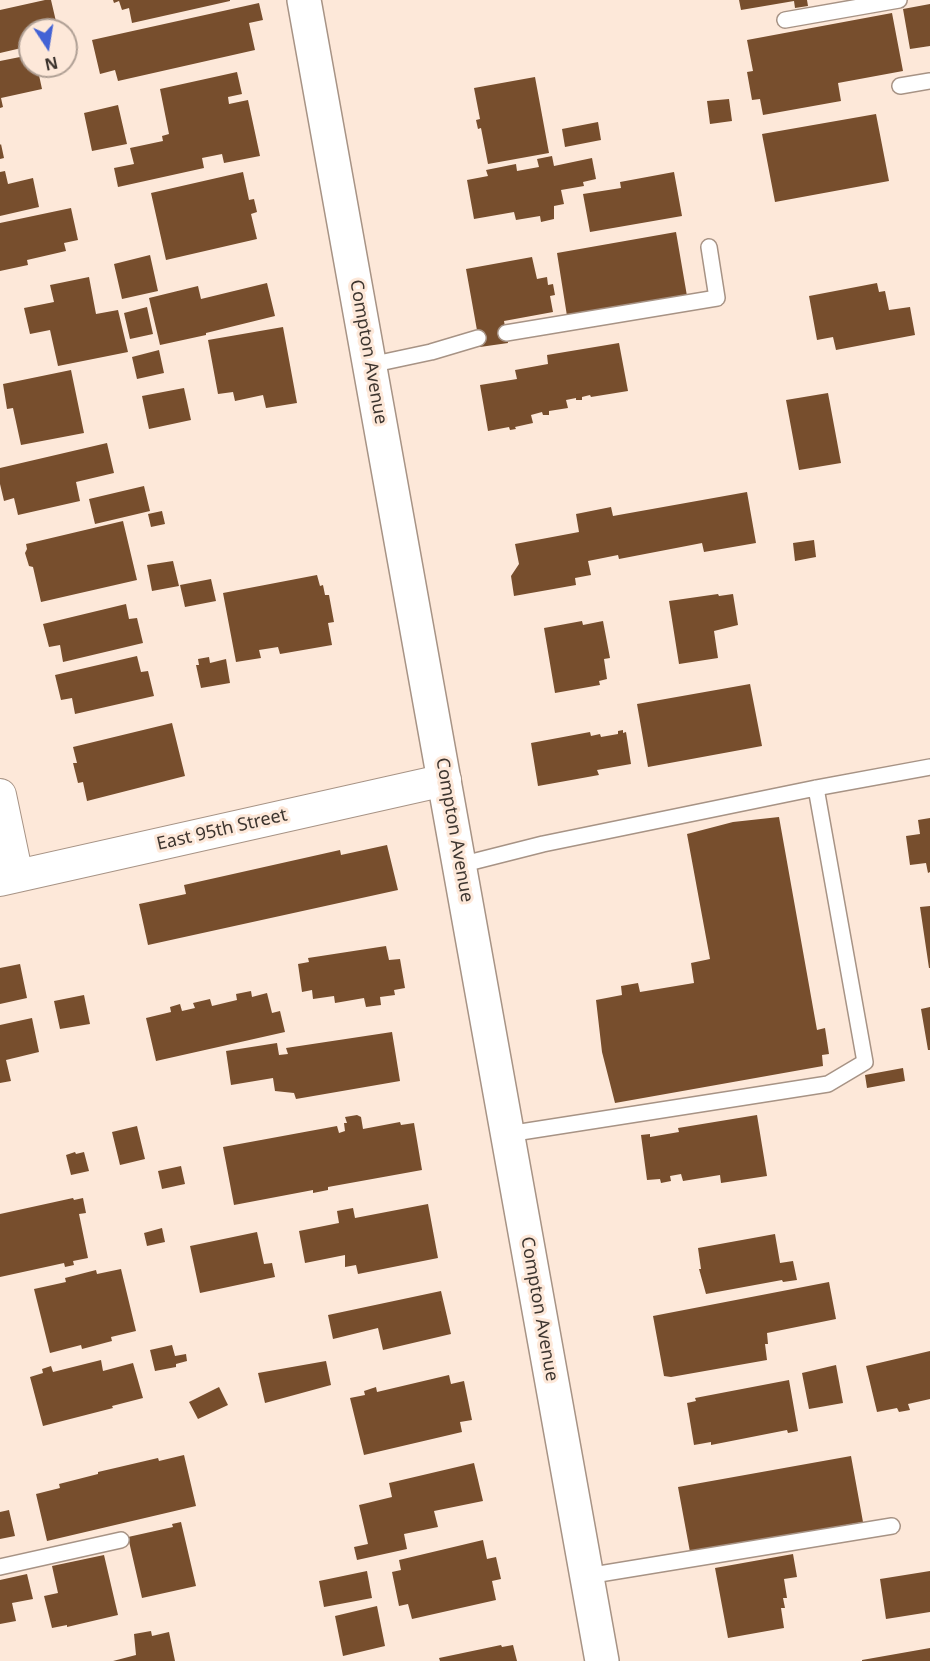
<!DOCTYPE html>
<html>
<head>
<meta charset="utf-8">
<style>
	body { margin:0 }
	#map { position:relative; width:930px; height:1661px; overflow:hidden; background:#fde8d9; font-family:"Noto Sans",sans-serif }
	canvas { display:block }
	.north { position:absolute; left:18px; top:18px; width:60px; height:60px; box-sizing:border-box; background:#fde8d9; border:2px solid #b0a095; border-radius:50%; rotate:168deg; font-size:16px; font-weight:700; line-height:24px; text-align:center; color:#3d352f }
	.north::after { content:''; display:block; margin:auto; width:21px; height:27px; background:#4262d5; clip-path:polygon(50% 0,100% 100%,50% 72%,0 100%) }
</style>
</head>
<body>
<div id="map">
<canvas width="930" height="1661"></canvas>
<div class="north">N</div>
</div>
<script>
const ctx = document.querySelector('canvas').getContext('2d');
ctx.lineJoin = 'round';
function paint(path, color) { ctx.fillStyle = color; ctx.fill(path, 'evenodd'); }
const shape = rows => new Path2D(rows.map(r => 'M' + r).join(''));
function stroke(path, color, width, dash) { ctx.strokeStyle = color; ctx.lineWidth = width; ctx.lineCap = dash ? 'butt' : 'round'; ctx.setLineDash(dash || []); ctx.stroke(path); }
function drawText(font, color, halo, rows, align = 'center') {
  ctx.font = font + ' "Noto Sans",sans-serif'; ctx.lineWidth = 6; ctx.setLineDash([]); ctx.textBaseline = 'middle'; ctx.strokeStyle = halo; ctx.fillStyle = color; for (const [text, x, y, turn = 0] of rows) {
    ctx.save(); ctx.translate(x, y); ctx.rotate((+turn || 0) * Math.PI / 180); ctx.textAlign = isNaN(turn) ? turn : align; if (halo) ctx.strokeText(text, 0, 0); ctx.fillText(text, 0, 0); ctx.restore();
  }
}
paint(shape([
	[45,0,51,0,58,30,30,30,30,46,0,53,0,10],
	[113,0,230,0,230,1,132,23,129,8,122,10,119,1,114,3],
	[739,0,807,0,808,6,795,8,794,1,741,10],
	[259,3,263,20,249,23,255,50,118,81,115,70,100,74,92,40],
	[930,4,930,46,910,49,903,9],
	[892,13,903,71,838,83,841,101,763,115,760,99,752,100,747,72,753,71,747,40],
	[30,55,30,66,37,66,42,89,1,98,3,107,0,108,0,61],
	[237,72,242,94,228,97,229,104,248,100,260,156,224,163,222,154,202,158,204,168,118,187,114,168,134,164,130,148,163,141,162,136,169,134,160,89],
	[535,77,549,153,488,164,481,128,478,129,476,120,480,119,474,88],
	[729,99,732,121,710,124,707,101],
	[118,105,127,144,92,151,84,113],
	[876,114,889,181,775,202,762,134],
	[598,122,601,140,565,147,562,129],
	[1,144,4,158,0,159,0,145],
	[552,156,554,166,592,158,596,179,583,182,584,186,561,190,564,204,554,206,554,219,541,222,540,216,516,220,514,212,474,219,467,180,488,176,486,170,516,164,517,171,539,167,537,159],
	[5,171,8,184,33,178,39,207,0,216,0,172],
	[243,172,249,200,254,199,257,212,251,214,257,239,166,260,151,193],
	[674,172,682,216,590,232,583,194,621,188,620,182],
	[71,208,78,240,64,243,66,251,27,260,28,265,0,271,0,223],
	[676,232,687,296,645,309,644,303,567,316,557,253],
	[150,255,158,291,122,299,114,264],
	[532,257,537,279,547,277,548,285,553,284,555,295,550,296,553,312,504,321,508,343,480,347,466,269],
	[89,277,96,314,118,310,128,352,58,366,50,330,30,334,24,308,54,302,50,285],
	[267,283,275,316,206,333,206,335,160,345,149,298,198,286,201,299],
	[877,283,879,292,885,291,889,310,910,307,915,335,836,350,833,337,817,340,809,296],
	[147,307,153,334,130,339,124,313],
	[283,327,297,403,266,408,263,395,235,401,233,392,218,394,208,340],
	[619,343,628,391,591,397,590,395,582,397,582,400,576,400,576,398,566,400,568,408,549,411,549,415,543,415,542,412,531,415,533,423,515,427,516,429,510,430,509,427,488,431,480,385,517,379,515,370,548,364,547,355],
	[159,350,164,373,137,379,132,357],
	[71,370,84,433,21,445,13,408,7,409,3,384],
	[184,388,191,420,149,429,142,396],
	[828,393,841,463,799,470,786,400],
	[107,443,114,473,76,482,80,501,18,515,14,498,4,501,0,484,0,468],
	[144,486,150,511,95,524,89,499],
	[747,492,756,543,704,552,702,543,619,559,618,555,588,561,591,575,575,578,576,585,514,596,511,576,519,564,515,544,579,532,576,514,611,507,613,516],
	[162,511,165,524,151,527,148,514],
	[123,521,137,580,41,602,33,567,29,566,25,553,27,549,26,544],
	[814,540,816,557,795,561,793,543],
	[173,561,179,586,152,591,147,565],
	[317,575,320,586,323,585,325,595,329,595,334,622,328,623,332,645,280,654,278,647,259,650,261,658,236,662,223,593],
	[211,579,216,601,185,607,180,585],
	[718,594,719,596,733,594,738,625,714,631,718,658,679,664,669,601],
	[126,604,129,619,137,618,143,643,63,662,60,645,49,647,43,624],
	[582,621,583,625,603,621,610,658,604,659,607,679,599,681,600,685,555,693,544,628],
	[137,656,141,672,148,671,154,696,75,714,72,698,61,700,55,675],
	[209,657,210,663,226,659,230,683,201,688,196,665,199,665,198,659],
	[750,684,762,746,648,767,637,704],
	[172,723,185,776,87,801,83,782,78,783,73,763,77,763,73,747],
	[623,730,623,733,626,732,631,764,597,770,599,775,538,786,531,743,590,732,591,736,600,734,601,737,618,734,618,731],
	[779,817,817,1030,825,1028,829,1054,822,1055,823,1066,615,1103,602,1052,596,1000,622,995,621,986,638,983,640,992,694,983,691,963,710,959,687,834,733,822],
	[930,818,930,872,928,873,926,863,910,865,906,836,920,834,918,820],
	[387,845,398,890,148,945,139,904,186,894,184,885,340,850,341,855],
	[930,906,930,968,929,968,920,907],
	[386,946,389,960,400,959,405,988,394,990,395,995,380,997,381,1005,366,1007,364,998,335,1003,334,996,313,999,312,990,302,992,298,964,309,962,308,958],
	[20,964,27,998,0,1004,0,968],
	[251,991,252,997,267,993,272,1013,280,1011,285,1032,156,1061,146,1018,171,1012,170,1007,180,1004,182,1011,195,1008,193,1003,210,999,212,1006,237,1000,236,994],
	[84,995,90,1024,60,1029,54,1001],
	[930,1007,930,1050,928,1050,921,1009],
	[32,1018,39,1052,6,1060,11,1081,0,1083,0,1025],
	[392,1032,400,1081,296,1099,294,1093,275,1091,273,1078,231,1085,226,1051,277,1043,279,1055,288,1054,286,1048],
	[903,1068,905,1081,867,1088,865,1075],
	[357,1115,361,1117,363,1129,400,1122,401,1125,414,1123,422,1170,328,1187,328,1190,313,1193,313,1190,234,1205,223,1147,337,1126,339,1133,345,1131,344,1123,347,1123,345,1117],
	[757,1115,767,1176,721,1183,720,1175,683,1181,681,1174,670,1176,671,1181,661,1183,660,1179,647,1180,641,1135,650,1134,650,1137,679,1132,678,1128],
	[137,1126,145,1159,120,1165,112,1132],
	[75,1152,76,1154,84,1152,89,1171,71,1175,66,1155],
	[181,1166,185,1184,162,1189,158,1171],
	[73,1198,74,1200,83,1198,86,1213,79,1214,88,1258,73,1261,74,1265,65,1267,64,1263,0,1277,0,1214],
	[428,1204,438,1258,358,1274,356,1265,345,1267,345,1255,305,1263,299,1231,339,1223,337,1211,353,1208,355,1218],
	[162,1228,165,1242,147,1246,144,1233],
	[257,1232,264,1264,272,1263,275,1277,200,1293,190,1246],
	[775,1234,780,1263,793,1261,797,1280,783,1282,782,1280,706,1294,699,1269,701,1269,698,1248],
	[121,1269,136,1331,111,1337,112,1341,82,1349,81,1345,50,1353,34,1289,66,1282,65,1278,96,1270,97,1274],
	[829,1282,836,1319,767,1333,768,1344,765,1344,767,1360,671,1377,664,1376,653,1316],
	[441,1291,451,1334,383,1350,378,1328,333,1339,328,1315],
	[172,1345,175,1356,186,1354,187,1361,176,1364,176,1367,155,1371,150,1350],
	[930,1351,930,1399,908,1404,910,1410,899,1412,897,1408,877,1412,866,1366],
	[101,1360,103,1371,133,1363,143,1398,112,1406,113,1408,43,1426,30,1377,43,1373,42,1369,51,1366,53,1372],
	[326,1361,331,1385,265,1403,258,1373],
	[836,1365,843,1403,809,1409,802,1373],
	[449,1375,451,1384,464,1381,472,1420,460,1422,462,1432,364,1455,350,1398,365,1395,364,1391,376,1387,377,1392],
	[789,1380,798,1431,788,1433,787,1430,711,1445,711,1442,694,1445,687,1403,696,1401,695,1398],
	[219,1387,228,1405,198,1419,189,1402],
	[184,1455,196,1506,47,1541,36,1494,60,1488,59,1484,98,1474,98,1472,158,1458,159,1461],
	[851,1456,863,1522,690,1552,678,1487],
	[474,1463,483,1501,434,1511,438,1527,404,1534,407,1549,357,1560,354,1547,368,1544,359,1505,392,1497,389,1483],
	[9,1510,15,1536,0,1539,0,1512],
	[181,1522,196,1586,142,1598,128,1537,173,1527,172,1524],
	[483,1540,487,1559,496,1557,501,1579,492,1581,496,1600,412,1619,408,1604,399,1606,392,1572,401,1570,399,1560],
	[793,1554,797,1577,784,1579,787,1598,783,1598,785,1608,781,1608,784,1628,728,1638,715,1568],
	[104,1555,118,1615,67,1627,67,1625,52,1628,44,1596,58,1593,52,1566],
	[367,1571,372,1598,324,1607,319,1581],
	[930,1571,930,1612,886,1619,880,1579],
	[27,1574,33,1599,12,1603,16,1621,0,1624,0,1580],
	[377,1606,385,1646,343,1656,335,1616],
	[151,1631,152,1636,169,1632,175,1661,113,1661,136,1655,134,1634],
	[501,1645,502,1647,513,1645,517,1661,440,1661,439,1658],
	[930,1648,930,1661,862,1661,862,1660]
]), '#774e2d');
const lane = shape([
	[785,20,899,0],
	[900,86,930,81],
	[506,333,717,298,709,247],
	[370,365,431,352,478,338],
	[460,865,543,844,816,788,930,767],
	[508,1134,828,1084,865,1062,816,788],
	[0,1567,121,1540],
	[587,1576,892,1526]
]);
const street = shape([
	[0,795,17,876],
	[0,880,445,780]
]);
const secondary = shape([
	[304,0,602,1661]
]);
stroke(lane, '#a79385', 18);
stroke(street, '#a79385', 34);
stroke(secondary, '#a79385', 36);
stroke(lane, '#fff', 15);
stroke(street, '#fff', 32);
stroke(secondary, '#fff', 33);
drawText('18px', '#3d352f', '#fde8d9', [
	["Compton Avenue",368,352,80],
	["East 95th Street",222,830,-13],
	["Compton Avenue",454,830,80],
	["Compton Avenue",539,1309,80]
]);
</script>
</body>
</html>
